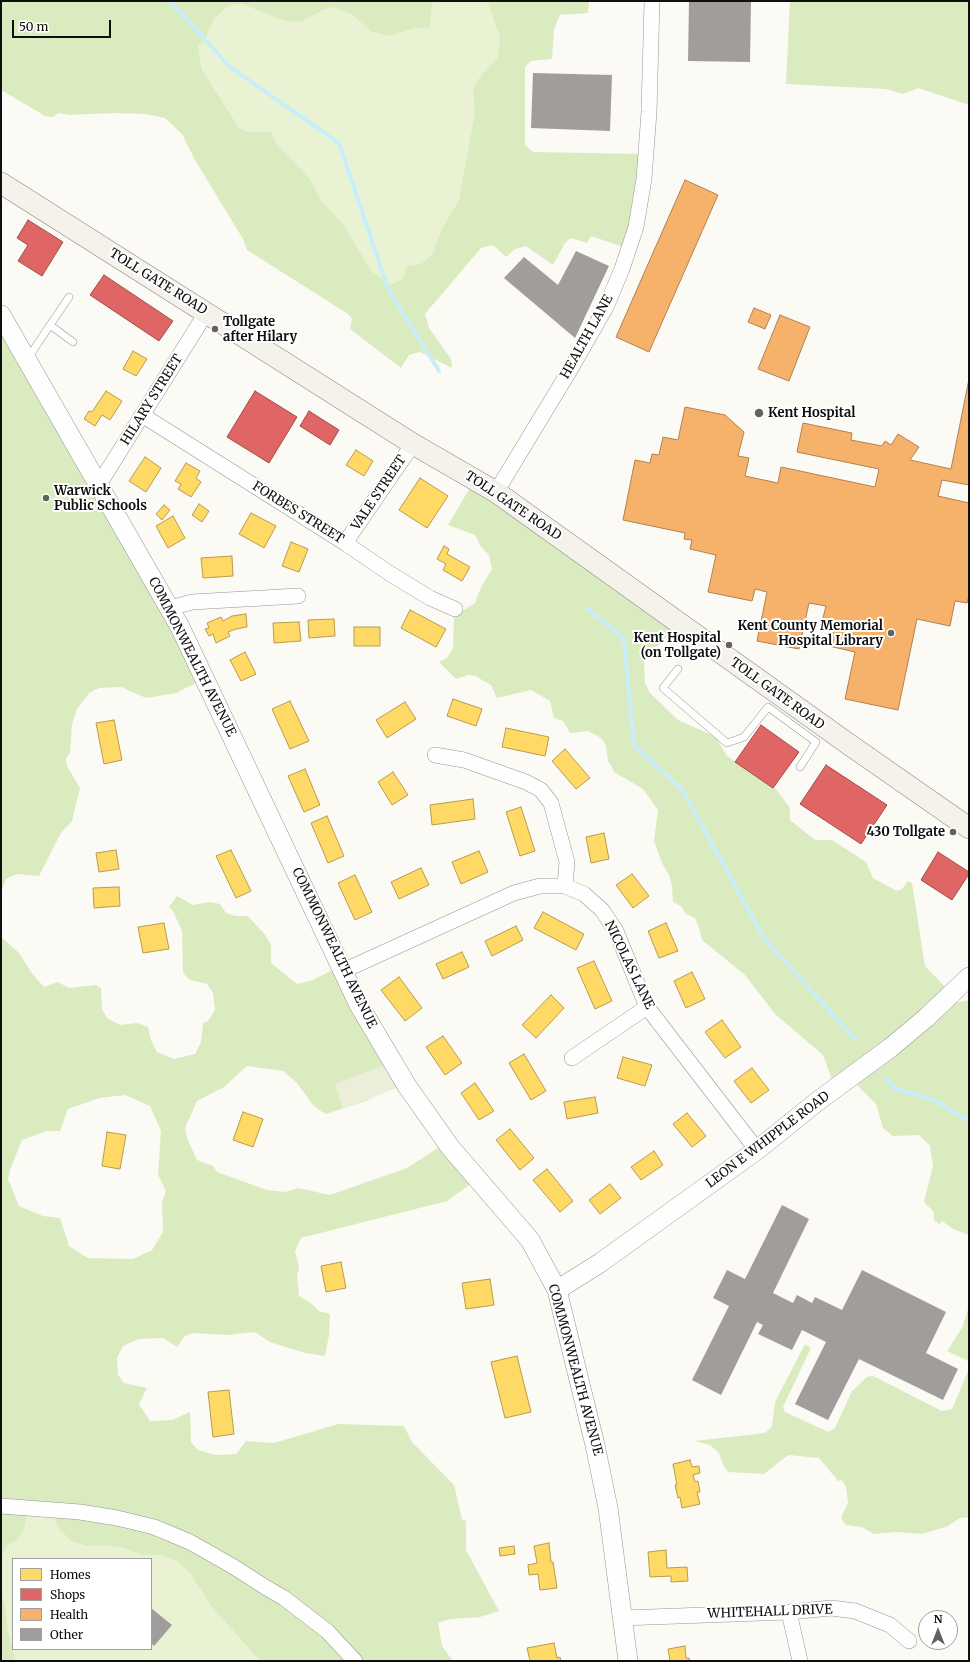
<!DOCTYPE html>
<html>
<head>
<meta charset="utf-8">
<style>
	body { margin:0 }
	#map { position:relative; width:970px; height:1662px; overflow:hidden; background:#fcfaf5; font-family:Merriweather,serif }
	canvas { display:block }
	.frame { position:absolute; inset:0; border:2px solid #0f0f0f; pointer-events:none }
	.legend { position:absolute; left:12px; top:1558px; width:140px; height:92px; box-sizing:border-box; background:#fff; border:1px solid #9f9f9f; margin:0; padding:5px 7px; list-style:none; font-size:12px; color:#0f0f0f }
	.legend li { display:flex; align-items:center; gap:8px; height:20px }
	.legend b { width:20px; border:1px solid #9f9f9f }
	.north { position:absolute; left:918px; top:1610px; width:40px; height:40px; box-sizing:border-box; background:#fff; border:1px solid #9f9f9f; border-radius:50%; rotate:0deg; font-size:11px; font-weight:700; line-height:16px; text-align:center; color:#0f0f0f }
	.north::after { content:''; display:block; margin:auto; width:14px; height:18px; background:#626160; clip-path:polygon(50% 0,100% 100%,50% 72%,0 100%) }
	.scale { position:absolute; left:12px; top:20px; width:99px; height:18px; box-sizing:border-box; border:2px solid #0f0f0f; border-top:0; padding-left:5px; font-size:12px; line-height:14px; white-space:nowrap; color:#0f0f0f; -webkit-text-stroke:3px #fff; paint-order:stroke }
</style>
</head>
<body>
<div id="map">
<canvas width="970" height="1662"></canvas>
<div class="frame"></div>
<ul class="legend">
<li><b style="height:11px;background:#ffd966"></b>Homes</li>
<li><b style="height:11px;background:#e06666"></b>Shops</li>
<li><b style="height:11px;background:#f6b26b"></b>Health</li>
<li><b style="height:11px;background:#a09d9a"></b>Other</li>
</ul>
<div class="north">N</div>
<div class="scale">50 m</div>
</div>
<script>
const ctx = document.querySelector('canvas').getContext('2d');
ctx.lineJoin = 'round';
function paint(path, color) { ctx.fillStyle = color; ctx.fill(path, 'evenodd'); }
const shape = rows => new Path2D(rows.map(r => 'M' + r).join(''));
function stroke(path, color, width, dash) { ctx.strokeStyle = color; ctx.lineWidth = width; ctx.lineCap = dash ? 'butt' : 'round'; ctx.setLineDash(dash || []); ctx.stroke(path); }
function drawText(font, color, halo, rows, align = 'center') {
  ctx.font = font + ' Merriweather,serif'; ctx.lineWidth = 4; ctx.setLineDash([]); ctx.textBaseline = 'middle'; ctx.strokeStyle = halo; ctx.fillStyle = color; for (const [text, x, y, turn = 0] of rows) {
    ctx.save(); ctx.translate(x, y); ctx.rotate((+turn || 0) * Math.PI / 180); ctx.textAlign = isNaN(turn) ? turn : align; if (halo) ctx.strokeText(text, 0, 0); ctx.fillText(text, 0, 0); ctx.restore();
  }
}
paint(shape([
	[45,1,532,1,471,237,394,315,191,106],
	[28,1510,54,1512,87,1546,111,1546,126,1549,141,1555,160,1555,178,1562,189,1572,212,1607,260,1661,16,1661,8,1631,5,1605,1,1590,1,1557,7,1546,17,1540],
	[13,1559,151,1559,151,1649,13,1649]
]), '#e9f3d3');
paint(shape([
	[1,1,445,1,432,3,430,26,426,28,415,28,390,36,372,32,353,15,334,7,322,10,301,22,285,21,242,4,230,5,214,18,206,38,198,47,202,70,239,128,247,132,271,132,276,144,309,178,322,202,344,225,371,271,391,285,404,278,407,266,421,264,432,255,442,229,459,200,475,112,473,88,480,77,498,58,500,37,487,1,589,1,588,13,560,15,554,29,552,59,531,61,525,67,525,145,533,152,646,154,626,248,591,236,587,243,571,238,565,243,553,265,526,246,515,249,506,257,493,245,481,248,425,314,429,328,451,359,452,368,420,352,409,355,401,368,350,329,352,319,348,314,247,250,243,239,195,160,182,134,165,118,145,114,115,113,69,115,59,113,53,117,45,116,1,90],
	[790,1,969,1,969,105,918,88,903,94,886,89,786,84],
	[1,310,96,478,198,682,176,693,146,698,121,687,99,688,89,693,77,709,72,724,70,753,66,758,67,766,80,788,72,821,61,833,39,876,17,874,6,879,1,892],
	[471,486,675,625,665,639,644,659,645,683,650,693,678,720,716,737,727,756,776,789,790,808,790,820,815,840,832,840,866,862,873,878,897,891,902,889,908,881,912,883,925,966,952,994,943,1005,969,1000,969,1235,953,1229,942,1221,940,1224,939,1224,934,1220,934,1212,924,1202,933,1166,930,1146,919,1135,893,1136,883,1128,876,1104,854,1082,837,1093,823,1055,775,1014,745,975,702,940,700,931,695,918,686,914,681,906,673,902,672,886,669,875,662,863,654,841,658,810,643,789,614,772,609,762,608,762,606,745,601,738,588,731,570,733,563,721,554,718,550,701,531,690,497,698,491,685,475,676,468,675,456,679,439,662,447,658,453,648,454,616,475,603,481,587,492,569,489,555,481,547,475,535,448,525],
	[177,896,193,905,210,902,220,904,226,913,236,916,248,916,266,936,271,945,271,963,297,984,313,980,340,966,401,1079,366,1101,326,1114,322,1112,313,1105,297,1083,283,1071,247,1066,224,1087,197,1101,185,1128,187,1138,197,1160,213,1166,217,1172,267,1190,285,1192,298,1188,330,1195,407,1168,447,1142,472,1183,447,1201,301,1238,295,1251,299,1267,297,1276,299,1296,312,1304,319,1311,330,1314,329,1335,325,1356,305,1353,270,1342,255,1332,227,1335,193,1333,185,1336,177,1347,163,1338,139,1339,123,1346,117,1358,118,1375,124,1383,147,1388,139,1404,150,1421,172,1420,190,1412,191,1442,198,1450,216,1455,236,1454,246,1441,274,1443,338,1424,404,1426,412,1442,454,1485,462,1519,466,1521,466,1550,499,1611,480,1617,450,1619,438,1623,442,1646,453,1661,260,1661,212,1607,189,1572,178,1562,160,1555,141,1555,126,1549,111,1546,87,1546,71,1541,57,1526,54,1512,28,1510,23,1532,17,1540,7,1546,1,1557,1,937,19,953,31,972,44,987,58,982,69,988,96,985,101,988,102,1009,107,1018,120,1025,137,1023,148,1027,151,1040,157,1052,174,1059,195,1054,201,1042,203,1023,208,1021,215,1010,213,993,207,984,190,980,183,973,182,931,173,911,169,907],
	[125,1095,150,1106,161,1131,158,1175,166,1191,162,1203,163,1232,152,1250,133,1259,88,1258,69,1246,60,1218,43,1216,19,1206,8,1179,10,1170,22,1140,46,1131,60,1131,68,1109,100,1098],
	[969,1306,969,1364,968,1361,947,1351,962,1328],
	[805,1344,811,1348,783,1407,785,1412,828,1432,835,1428,852,1391,867,1377,873,1376,942,1411,952,1409,969,1369,969,1517,960,1518,948,1526,922,1534,896,1532,874,1534,861,1527,846,1525,841,1518,848,1503,846,1487,842,1480,838,1481,819,1458,788,1455,764,1474,728,1472,723,1465,719,1453,710,1445,694,1441,765,1433,772,1426,775,1402],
	[1,1590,5,1605,8,1631,16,1661,1,1661]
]), '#dbebc0');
paint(shape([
	[383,1065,399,1087,343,1109,335,1084]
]), '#ebeed8');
const homes = shape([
	[133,351,147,359,136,376,123,369,133,351],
	[106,391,122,401,110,420,102,415,95,426,84,419,89,411,92,412,106,391],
	[356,450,373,461,364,476,346,465,356,450],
	[145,457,161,468,146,492,129,481,145,457],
	[186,463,200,471,196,478,201,482,191,497,178,489,181,484,175,481,186,463],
	[420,478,448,496,427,528,399,510,420,478],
	[199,504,209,511,202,522,192,515,199,504],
	[164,505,170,510,162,520,156,514,164,505],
	[251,513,276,526,264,548,239,534,251,513],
	[173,516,185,538,168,548,156,526,173,516],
	[291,542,308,549,299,572,282,566,291,542],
	[444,546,449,549,447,554,470,567,462,581,443,570,446,564,437,559,444,546],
	[232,556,233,576,203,578,201,558,232,556],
	[410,610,446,629,436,647,401,628,410,610],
	[246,614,247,627,236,629,228,632,230,636,216,643,213,634,209,636,205,629,209,628,207,623,221,617,223,621,232,616,246,614],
	[334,619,335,636,309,638,308,620,334,619],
	[299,622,301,641,274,643,273,623,299,622],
	[354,627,380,627,380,646,354,646,354,627],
	[245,652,256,674,241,681,230,660,245,652],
	[453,699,482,709,476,726,447,716,453,699],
	[290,701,309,741,290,749,272,709,290,701],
	[405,702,416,719,387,738,376,720,405,702],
	[114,720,122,760,104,764,96,723,114,720],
	[506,728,549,737,545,756,502,747,506,728],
	[565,749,590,778,576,789,552,761,565,749],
	[305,769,320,805,304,812,288,776,305,769],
	[393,772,408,795,392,805,378,782,393,772],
	[473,799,475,819,432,825,430,805,473,799],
	[521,807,535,851,520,856,506,812,521,807],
	[327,816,344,856,328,863,311,823,327,816],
	[604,833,609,859,591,863,586,837,604,833],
	[116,850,119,869,99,872,96,853,116,850],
	[231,850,251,891,236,898,216,856,231,850],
	[479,851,488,872,461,884,452,862,479,851],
	[421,868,429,885,399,899,391,882,421,868],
	[632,874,649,896,633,908,616,885,632,874],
	[355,875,372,912,355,920,338,883,355,875],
	[119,887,120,906,94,908,93,888,119,887],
	[543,912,584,934,576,950,534,928,543,912],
	[164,923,169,949,143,953,138,927,164,923],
	[666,923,678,951,659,958,648,931,666,923],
	[516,926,523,940,492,956,485,941,516,926],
	[462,952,469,967,443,979,436,964,462,952],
	[594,961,612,1001,595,1009,577,968,594,961],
	[692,972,705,999,686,1008,674,981,692,972],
	[399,977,422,1008,405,1021,381,990,399,977],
	[551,995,564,1008,536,1038,522,1025,551,995],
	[722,1020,741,1047,725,1058,705,1032,722,1020],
	[443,1036,462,1063,445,1075,426,1047,443,1036],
	[524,1054,546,1091,531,1100,509,1063,524,1054],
	[623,1057,652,1065,645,1086,617,1078,623,1057],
	[752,1068,769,1090,751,1103,734,1081,752,1068],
	[475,1083,494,1111,479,1120,461,1093,475,1083],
	[595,1097,598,1113,567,1119,564,1102,595,1097],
	[243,1112,263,1119,253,1147,233,1140,243,1112],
	[687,1113,706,1136,692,1147,673,1124,687,1113],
	[510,1129,534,1158,520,1170,496,1140,510,1129],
	[107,1132,126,1135,120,1169,102,1166,107,1132],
	[654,1151,663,1165,641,1180,631,1167,654,1151],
	[547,1169,573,1201,560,1212,533,1180,547,1169],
	[610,1184,621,1198,600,1214,589,1200,610,1184],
	[341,1262,346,1288,326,1292,321,1266,341,1262],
	[490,1279,494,1305,466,1309,462,1283,490,1279],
	[517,1356,531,1412,505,1418,491,1362,517,1356],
	[229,1390,234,1434,213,1437,208,1392,229,1390],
	[690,1460,692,1467,699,1466,700,1473,693,1475,695,1482,698,1481,700,1492,697,1492,700,1504,682,1508,680,1497,678,1498,675,1485,677,1485,673,1464,690,1460],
	[549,1543,551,1562,553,1562,557,1588,540,1590,538,1574,529,1575,528,1565,537,1563,534,1546,549,1543],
	[514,1546,515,1554,500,1556,499,1548,514,1546],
	[666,1550,667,1568,687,1567,688,1581,671,1582,671,1576,650,1577,648,1552,666,1550],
	[554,1643,557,1658,560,1657,561,1661,530,1661,527,1648,554,1643],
	[685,1646,686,1658,689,1658,690,1661,670,1661,668,1649,685,1646]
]);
paint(homes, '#ffd966');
stroke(homes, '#b79c4c', 1);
const shops = shape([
	[28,220,63,242,42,276,18,261,28,245,17,238,28,220],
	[104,275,173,321,159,341,90,295,104,275],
	[255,391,297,417,269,463,227,437,255,391],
	[309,411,339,430,330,445,300,426,309,411],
	[761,725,799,752,773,788,735,762,761,725],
	[826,765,887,805,861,844,800,804,826,765],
	[938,852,969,872,969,874,952,900,921,880,938,852]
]);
paint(shops, '#e06666');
stroke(shops, '#a14c4c', 1);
const health = shape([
	[685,180,718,195,649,352,616,337,685,180],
	[754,308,771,315,765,329,748,322,754,308],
	[780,315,810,327,789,381,758,369,780,315],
	[969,379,969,485,942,480,938,496,969,503,969,596,967,603,955,601,950,626,917,619,898,710,845,699,855,652,829,646,833,629,821,626,826,606,809,603,799,649,757,641,767,592,755,589,752,601,708,592,716,555,690,549,692,540,684,539,685,533,623,520,635,460,650,463,652,454,659,455,663,437,678,440,685,407,725,415,744,432,738,456,749,458,745,476,778,483,781,467,875,487,879,469,797,452,803,423,852,433,851,440,882,446,885,441,891,445,898,434,919,447,910,460,951,469,969,379]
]);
paint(health, '#f6b26b');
stroke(health, '#b1814f', 1);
stroke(shape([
	[170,1,230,67,339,143,388,289,439,371],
	[587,608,624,639,634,745,683,791,764,938,855,1039],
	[886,1078,895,1089,934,1100,969,1121]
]), '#c8eef9', 4);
paint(shape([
	[689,1,751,1,750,62,688,61],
	[533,73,612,75,610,131,531,128],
	[576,251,609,266,575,338,504,278,524,257,558,285],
	[782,1205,809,1219,773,1293,793,1303,797,1295,812,1303,815,1297,842,1310,862,1270,946,1312,926,1353,958,1369,943,1400,859,1359,828,1420,795,1404,826,1342,802,1330,792,1350,758,1334,763,1325,757,1322,721,1395,692,1380,729,1306,713,1298,727,1270,745,1279],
	[151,1608,172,1625,154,1646,151,1643]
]), '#a09d9a');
const service = shape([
	[50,325,73,342],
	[28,358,69,297],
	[678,669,663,688,727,743,744,737,768,707,816,742,800,767]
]);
const minor = shape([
	[142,415,345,543,389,573,430,598,455,609],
	[98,486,206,313],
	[496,492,570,370,606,307,622,269,636,227,644,179,649,112,652,1],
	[345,543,413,444],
	[170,608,192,602,298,596],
	[435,755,464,760,526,782,541,790,551,803,567,862,565,886],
	[343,971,514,893,540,886,565,886,584,894,602,910,616,931,647,1007,757,1150],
	[572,1058,647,1007],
	[1,1506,80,1512,117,1518,154,1527,190,1542,234,1567,265,1587,284,1598,327,1631,355,1661],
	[789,1612,800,1661],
	[622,1618,789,1612,831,1608,855,1611,890,1625,909,1641]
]);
const tertiary = shape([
	[1,315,180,627,359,1005,407,1086,450,1147,530,1240,557,1290,595,1445,608,1508,628,1661],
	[557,1290,600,1263,757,1150,818,1101,890,1048,926,1018,969,977]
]);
const secondary = shape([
	[1,183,413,444,496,492,847,743,969,828]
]);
stroke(service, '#969593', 8);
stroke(minor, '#969593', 16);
stroke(tertiary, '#969593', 20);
stroke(secondary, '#8c8b89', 22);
stroke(service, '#fffefe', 7);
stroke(minor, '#fffefe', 15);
stroke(tertiary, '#fffefe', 19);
stroke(secondary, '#f5f2eb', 21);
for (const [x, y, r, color] of [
	[215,329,4,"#626160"],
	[759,413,5,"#626160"],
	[46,498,4,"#626160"],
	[891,633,4,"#626160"],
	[729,645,4,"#626160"],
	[953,832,4,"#626160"]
]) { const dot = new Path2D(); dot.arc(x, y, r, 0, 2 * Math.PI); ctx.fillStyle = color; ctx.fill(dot); stroke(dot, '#fff', 1.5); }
drawText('13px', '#0f0f0f', '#fff', [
	["TOLL GATE ROAD",158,282,32],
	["HEALTH LANE",587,337,-61],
	["HILARY STREET",152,400,-58],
	["VALE STREET",379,493,-56],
	["TOLL GATE ROAD",513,506,34],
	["FORBES STREET",298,513,32],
	["COMMONWEALTH AVENUE",192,657,63],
	["TOLL GATE ROAD",777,694,36],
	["COMMONWEALTH AVENUE",334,948,64],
	["NICOLAS LANE",629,965,64],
	["LEON E WHIPPLE ROAD",768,1140,-37],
	["COMMONWEALTH AVENUE",575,1370,75],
	["WHITEHALL DRIVE",770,1612,-2]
]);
drawText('bold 13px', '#0f0f0f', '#fff', [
	["Tollgate",223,322],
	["after Hilary",223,337],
	["Kent Hospital",768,413],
	["Warwick",54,491],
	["Public Schools",54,506],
	["Kent County Memorial",883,626,"right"],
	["Hospital Library",883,641,"right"],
	["Kent Hospital",721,638,"right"],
	["(on Tollgate)",721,653,"right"],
	["430 Tollgate",945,832,"right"]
], 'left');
</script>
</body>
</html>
